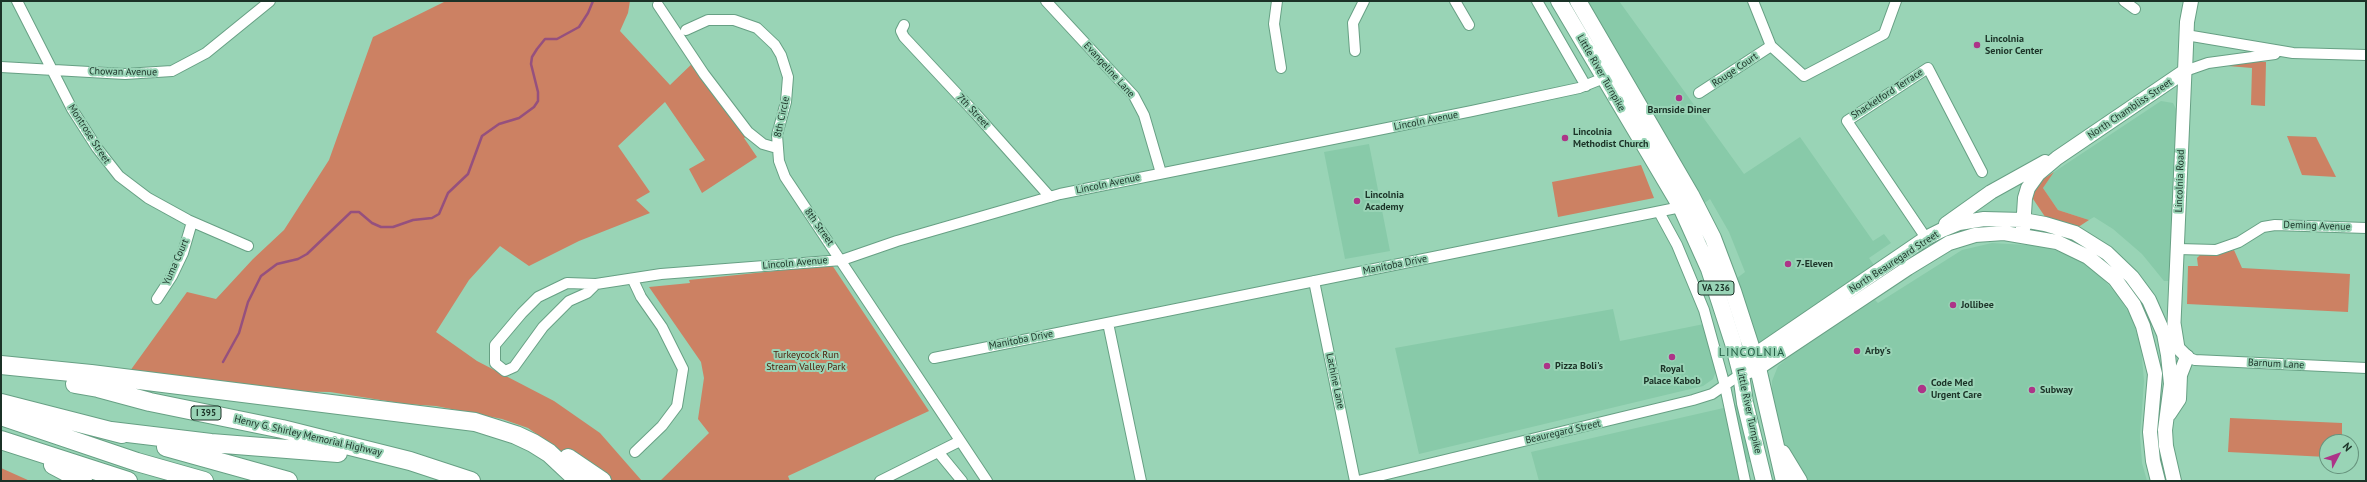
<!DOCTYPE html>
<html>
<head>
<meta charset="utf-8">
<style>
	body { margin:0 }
	#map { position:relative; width:2367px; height:482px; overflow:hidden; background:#99d4b6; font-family:"PT Sans",sans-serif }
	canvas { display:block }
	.frame { position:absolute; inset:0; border:2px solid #1b3227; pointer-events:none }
	.north { position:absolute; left:2319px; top:434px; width:40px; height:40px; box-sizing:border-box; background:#99d4b6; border:1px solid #67937d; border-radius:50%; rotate:49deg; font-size:11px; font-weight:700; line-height:16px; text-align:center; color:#1b3227 }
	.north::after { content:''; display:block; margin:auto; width:14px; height:18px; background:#ad3488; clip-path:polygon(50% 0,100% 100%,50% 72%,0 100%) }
</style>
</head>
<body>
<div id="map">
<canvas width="2367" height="482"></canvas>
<div class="frame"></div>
<div class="north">N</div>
</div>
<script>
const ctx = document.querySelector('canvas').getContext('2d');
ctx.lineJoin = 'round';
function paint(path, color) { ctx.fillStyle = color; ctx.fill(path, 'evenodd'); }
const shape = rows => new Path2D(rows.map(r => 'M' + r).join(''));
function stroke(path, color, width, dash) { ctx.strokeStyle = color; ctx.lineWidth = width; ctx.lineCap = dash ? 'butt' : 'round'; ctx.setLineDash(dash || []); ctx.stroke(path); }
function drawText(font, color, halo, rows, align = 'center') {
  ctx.font = font + ' "PT Sans",sans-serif'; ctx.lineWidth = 4; ctx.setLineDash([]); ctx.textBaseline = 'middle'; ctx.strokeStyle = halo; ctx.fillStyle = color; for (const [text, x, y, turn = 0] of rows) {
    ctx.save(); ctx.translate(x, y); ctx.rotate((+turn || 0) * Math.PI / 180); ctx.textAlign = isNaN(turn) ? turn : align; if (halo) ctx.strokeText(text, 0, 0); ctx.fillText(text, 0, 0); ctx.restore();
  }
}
paint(shape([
	[1579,1,1619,1,1744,174,1800,137,1873,241,1884,234,1891,243,1869,258,1874,265,1759,345,1737,278,1745,272,1729,232,1710,199,1703,204],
	[2161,101,2173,103,2177,111,2172,281,2164,281,2142,254,2113,229,2094,217,2089,220,2058,210,2043,188,2054,172],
	[1369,144,1390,251,1345,259,1324,152],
	[2027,241,2075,257,2097,273,2116,293,2131,316,2141,346,2144,381,2140,436,2142,463,2147,481,1790,481,1772,398,1772,381,1778,366,1789,357,1875,300,1878,303,1962,250,1992,243,2026,245],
	[1613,309,1620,341,1704,324,1716,371,1713,379,1703,386,1419,454,1395,348],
	[1741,404,1753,461,1738,465,1741,481,1539,481,1531,452]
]), '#88caa9');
paint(shape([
	[446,1,630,1,628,13,620,31,670,85,697,59,749,135,744,138,757,157,702,193,689,169,705,160,665,102,618,146,650,192,636,200,650,213,579,241,529,266,500,246,469,280,436,332,477,361,554,401,600,433,642,481,589,481,571,458,528,428,502,419,436,406,406,404,330,392,280,391,130,371,187,292,216,299,253,259,284,230,329,160,373,37],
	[2216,58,2266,62,2265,106,2251,105,2252,68,2216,65],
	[2287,136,2316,137,2336,177,2302,175],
	[1641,165,1654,198,1558,217,1552,182],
	[2054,172,2043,188,2058,210,2089,220,2060,239,2027,190],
	[2234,250,2242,268,2350,274,2348,312,2187,304,2188,266,2198,266,2197,258,2201,254,2219,254],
	[832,265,929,411,788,476,790,481,660,481,709,433,698,419,704,378,701,362,649,287,690,283,689,280],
	[2230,418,2342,423,2342,442,2327,442,2327,457,2228,452],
	[1,468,30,481,1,481]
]), '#cc8163');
stroke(shape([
	[223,362,239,333,248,302,261,276,277,264,298,259,307,254,351,212,359,212,372,223,381,227,393,227,413,220,432,218,439,214,448,193,468,174,482,136,499,124,519,118,534,107,538,101,538,92,531,64,532,57,537,49,545,39,557,39,579,27,588,13,593,1]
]), '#95507e', 2.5);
const minor = shape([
	[17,1,72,109,97,148,119,176,148,198,188,220,248,246],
	[1046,1,1134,96,1144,115,1161,173],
	[1277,1,1274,24,1281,68],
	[1455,1,1469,25],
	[1537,1,1586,86],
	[1753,1,1771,46,1804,76,1884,34,1896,1],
	[2124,1,2135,9],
	[658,5,704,74,748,132,763,144,777,148],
	[904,25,901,31,904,37,976,114,1050,197],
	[686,30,708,20,734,20,757,28,775,45,781,55,788,77,786,102,777,135,779,161,785,177,987,481],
	[2186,35,2293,53,2366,55],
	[1355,51,1353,23,1364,1],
	[1,67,125,74,172,71,206,53,270,1],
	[2185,71,2208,63,2275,54],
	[1699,93,1771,46],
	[1659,212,1677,245,1704,310,1725,386,1745,481],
	[1926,238,1847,121,1928,68,1982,172],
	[2178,249,2216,250,2239,242,2263,227,2275,225,2366,228],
	[633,280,641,297,662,327,683,369,677,406,662,426,635,452],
	[1314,281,1355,481],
	[596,284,587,293,569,301,543,327,514,367,505,371,495,363,495,345,522,313,538,297,567,283,596,284,661,274,842,260,897,241,1060,194,1472,111,1579,88,1609,76],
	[157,299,172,276,183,253,192,222],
	[1108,323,1141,481],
	[2187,357,2195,360,2366,368],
	[934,358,1681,207],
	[939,453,962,481],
	[880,481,960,441],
	[1358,481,1693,400,1712,394,1741,374]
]);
const tertiary = shape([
	[2185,71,2174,323,2178,348,2187,357]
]);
const secondary = shape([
	[1946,224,1991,192,2045,162],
	[2023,229,2025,198,2028,188,2038,174,2057,158,2185,71,2187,22,2191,1],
	[1749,371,1758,368,1908,268,1949,243,1975,235,2004,233,2057,242,2088,257,2115,279,2134,305,2143,326,2155,374,2150,432,2153,461,2158,481],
	[1741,374,1753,356,1926,238,1942,230,1959,223,1984,219,2023,220,2045,224,2075,233,2107,253,2132,277,2149,300,2164,334,2168,355,2171,384,2165,430,2166,446,2174,481],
	[2169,414,2179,399,2180,375,2187,357]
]);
const primary = shape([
	[1559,1,1681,207,1709,269,1733,343,1741,374,1745,403,1764,481],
	[1578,1,1691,195,1713,238,1733,291,1758,368,1784,481],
	[1782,453,1799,481]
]);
const motorway = shape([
	[1,365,91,374,475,422,516,435,533,443,549,453,579,481],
	[75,384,98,388,150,402,282,429,410,461,471,481],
	[1,403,122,434],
	[1,416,137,462,204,481],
	[111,431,211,443,338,453],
	[1,440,128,481],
	[166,447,288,481],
	[568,458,602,481],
	[53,465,83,481]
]);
stroke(minor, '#67a084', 12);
stroke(tertiary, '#67a084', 15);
stroke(secondary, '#67a084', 16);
stroke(primary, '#67a084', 18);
stroke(motorway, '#67a084', 20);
stroke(minor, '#fff', 10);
stroke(tertiary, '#fff', 13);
stroke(secondary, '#fff', 14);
stroke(primary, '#fff', 16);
stroke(motorway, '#fff', 18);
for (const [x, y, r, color] of [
	[1977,45,4,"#ad3488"],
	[1679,98,4,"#ad3488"],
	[1565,138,4,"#ad3488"],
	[1357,201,4,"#ad3488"],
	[1788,264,4,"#ad3488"],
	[1953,305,4,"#ad3488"],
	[1857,351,4,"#ad3488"],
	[1672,357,4,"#ad3488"],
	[1547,366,4,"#ad3488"],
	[1922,389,5,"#ad3488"],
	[2032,390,4,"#ad3488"]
]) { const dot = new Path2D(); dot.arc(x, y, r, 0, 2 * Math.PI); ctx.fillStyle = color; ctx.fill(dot); stroke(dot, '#99d4b6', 1.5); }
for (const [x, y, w] of [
	[1716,288,36],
	[206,413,30]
]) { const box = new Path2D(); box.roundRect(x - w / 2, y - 7, w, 14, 3); ctx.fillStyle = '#99d4b6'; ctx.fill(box); stroke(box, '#1b3227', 1); }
drawText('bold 9px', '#1b3227', null, [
	["VA 236",1716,288],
	["I 395",206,413]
]);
drawText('bold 10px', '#1b3227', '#99d4b6', [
	["Lincolnia",1985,39],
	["Senior Center",1985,51],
	["Barnside Diner",1679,110,"center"],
	["Lincolnia",1573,132],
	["Methodist Church",1573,144],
	["Lincolnia",1365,195],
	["Academy",1365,207],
	["7-Eleven",1796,264],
	["Jollibee",1961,305],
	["Arby's",1865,351],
	["Pizza Boli's",1555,366],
	["Royal",1672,369,"center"],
	["Palace Kabob",1672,381,"center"],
	["Code Med",1931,383],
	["Urgent Care",1931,395],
	["Subway",2040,390]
], 'left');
drawText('10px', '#1b3227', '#99d4b6', [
	["Evangeline Lane",1109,70,48],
	["Rouge Court",1735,70,-34],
	["Chowan Avenue",123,72,1],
	["Little River Turnpike",1601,73,60],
	["Shackelford Terrace",1887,94,-33],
	["North Chambliss Street",2130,109,-34],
	["7th Street",973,111,47],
	["8th Circle",782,117,-78],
	["Lincoln Avenue",1426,121,-11],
	["Montrose Street",89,134,57],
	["Lincolnia Road",2180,181,-88],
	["Lincoln Avenue",1108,184,-12],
	["Deming Avenue",2317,226,2],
	["8th Street",819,227,55],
	["Yuma Court",176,262,-66],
	["North Beauregard Street",1894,262,-33],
	["Lincoln Avenue",795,263,-5],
	["Manitoba Drive",1395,265,-11],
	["Manitoba Drive",1021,340,-11],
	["Barnum Lane",2276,364,3],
	["Lachine Lane",1335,381,78],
	["Little River Turnpike",1749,411,78],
	["Beauregard Street",1563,432,-13],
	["Henry G. Shirley Memorial Highway",308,436,13]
]);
drawText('10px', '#4e200c', '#99d4b6', [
	["Turkeycock Run",806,355],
	["Stream Valley Park",806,367]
]);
ctx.letterSpacing = '1px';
drawText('12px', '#235d44', '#99d4b6', [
	["LINCOLNIA",1752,353]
]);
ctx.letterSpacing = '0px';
</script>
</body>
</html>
